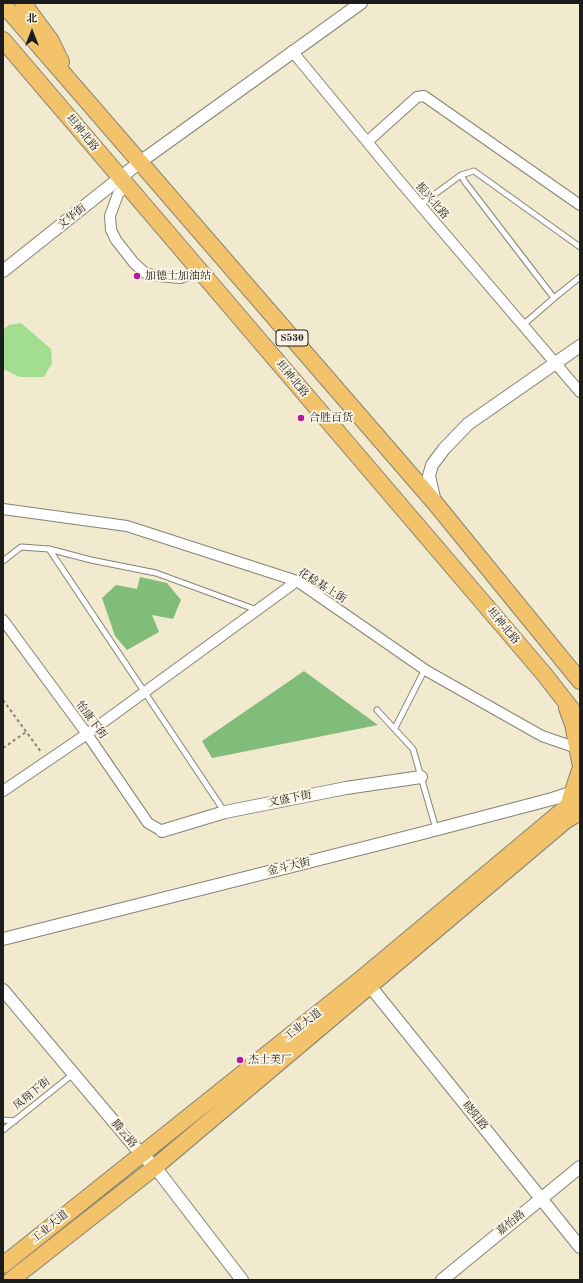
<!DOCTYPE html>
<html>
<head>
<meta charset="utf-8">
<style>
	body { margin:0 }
	#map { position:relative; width:583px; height:1283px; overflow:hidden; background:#f1eacf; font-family:"Old Standard TT","Noto Serif SC",serif }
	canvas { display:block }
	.frame { position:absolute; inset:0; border:4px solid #1c1c1c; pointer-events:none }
	.north { position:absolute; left:12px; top:12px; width:40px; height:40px; -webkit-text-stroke:3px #fcf5e5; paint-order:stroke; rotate:0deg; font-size:11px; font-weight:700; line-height:16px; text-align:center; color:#1c1c1c }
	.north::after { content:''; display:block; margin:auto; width:14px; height:18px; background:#1c1c1c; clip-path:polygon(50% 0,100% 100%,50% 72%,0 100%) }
</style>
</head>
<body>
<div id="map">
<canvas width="583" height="1283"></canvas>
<div class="frame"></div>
<div class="north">北</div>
</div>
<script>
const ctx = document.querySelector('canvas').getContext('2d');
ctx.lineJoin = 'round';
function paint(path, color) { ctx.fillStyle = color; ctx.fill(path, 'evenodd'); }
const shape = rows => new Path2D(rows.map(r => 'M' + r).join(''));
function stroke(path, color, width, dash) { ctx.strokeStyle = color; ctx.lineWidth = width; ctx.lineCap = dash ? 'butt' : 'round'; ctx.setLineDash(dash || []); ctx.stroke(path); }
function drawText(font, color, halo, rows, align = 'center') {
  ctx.font = font + ' "Old Standard TT","Noto Serif SC",serif'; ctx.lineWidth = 4; ctx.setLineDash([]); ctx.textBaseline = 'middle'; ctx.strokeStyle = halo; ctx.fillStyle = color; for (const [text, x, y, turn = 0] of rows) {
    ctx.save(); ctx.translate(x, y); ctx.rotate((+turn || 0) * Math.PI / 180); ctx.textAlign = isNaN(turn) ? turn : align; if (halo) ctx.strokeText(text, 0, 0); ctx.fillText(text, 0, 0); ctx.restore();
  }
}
paint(shape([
	[21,323,51,349,52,363,44,377,20,377,3,369,3,330,9,325]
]), '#a3dd90');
paint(shape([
	[140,577,167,583,181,600,173,619,152,615,159,632,127,650,115,636,102,598,116,585,137,589],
	[304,671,378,725,212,758,202,741]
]), '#82bc7a');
const service = shape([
	[420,205,461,175],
	[554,298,580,277],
	[523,325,554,298,465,182,461,175,474,171,580,247],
	[49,549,224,811],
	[3,561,21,547,49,549,91,560,156,573,257,610],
	[377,710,413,749,436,829],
	[395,728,425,669],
	[3,1120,15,1121],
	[3,1130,73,1074]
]);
const minor = shape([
	[292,51,397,178,580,392],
	[367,142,417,97,424,96,580,205],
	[127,185,118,194,110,216,111,230,116,240,134,263,145,273,158,276,180,278,200,271],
	[3,509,127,526,297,581,427,671,542,736,577,748],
	[3,620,87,734,148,823,162,831],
	[3,791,87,734,297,581]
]);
const tertiary = shape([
	[3,271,140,162,361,3],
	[435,502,429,476,432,465,444,449,468,424,580,346],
	[162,831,225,812,346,788,421,777],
	[3,939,419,834,552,799,574,792],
	[370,986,580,1247],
	[3,990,141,1154,155,1167,242,1280],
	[442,1280,580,1167]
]);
const primary = shape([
	[23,3,51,41,61,62],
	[3,4,435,503,580,681],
	[3,40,544,674,580,720],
	[567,708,573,724,580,762],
	[569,803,580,770],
	[3,1265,361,979,580,796],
	[11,1280,155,1167,565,821,580,812]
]);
stroke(service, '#868376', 7);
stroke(minor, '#868376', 12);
stroke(tertiary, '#868376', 14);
stroke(primary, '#868376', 18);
stroke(shape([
	[3,700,41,752],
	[3,748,26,732]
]), '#868376', 2, [3, 3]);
stroke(service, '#fff', 5);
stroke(minor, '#fff', 10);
stroke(tertiary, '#fff', 12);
stroke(primary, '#f2c36a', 16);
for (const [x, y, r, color] of [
	[137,276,4,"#b5179e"],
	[301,418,4,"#b5179e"],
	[240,1060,4,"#b5179e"]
]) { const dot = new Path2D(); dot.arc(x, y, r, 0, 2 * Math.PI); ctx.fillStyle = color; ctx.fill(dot); stroke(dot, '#fcf5e5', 1.5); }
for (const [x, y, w] of [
	[292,338,32]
]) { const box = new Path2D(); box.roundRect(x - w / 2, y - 8, w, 16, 3); ctx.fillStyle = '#fcf5e5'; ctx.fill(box); stroke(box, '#1c1c1c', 1); }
drawText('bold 10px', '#1c1c1c', null, [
	["S530",292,338]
]);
drawText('11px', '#1c1c1c', '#fcf5e5', [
	["坦神北路",82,133,50],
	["振兴北路",432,201,49],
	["文华街",72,217,-39],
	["坦神北路",292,379,50],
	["花稔基上街",322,586,32],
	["坦神北路",503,626,50],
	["怡康下街",91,720,54],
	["文盛下街",290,799,-11],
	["金斗大街",289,867,-14],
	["工业大道",303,1025,-38],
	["凤翔下街",32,1094,-39],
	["晓阳路",475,1116,51],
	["腾云路",124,1134,50],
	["嘉怡路",511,1223,-39],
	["工业大道",50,1227,-39]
]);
drawText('11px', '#1c1c1c', '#fcf5e5', [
	["加德士加油站",145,276],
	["合胜百货",309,418],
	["杰士美厂",248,1060]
], 'left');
</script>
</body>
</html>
